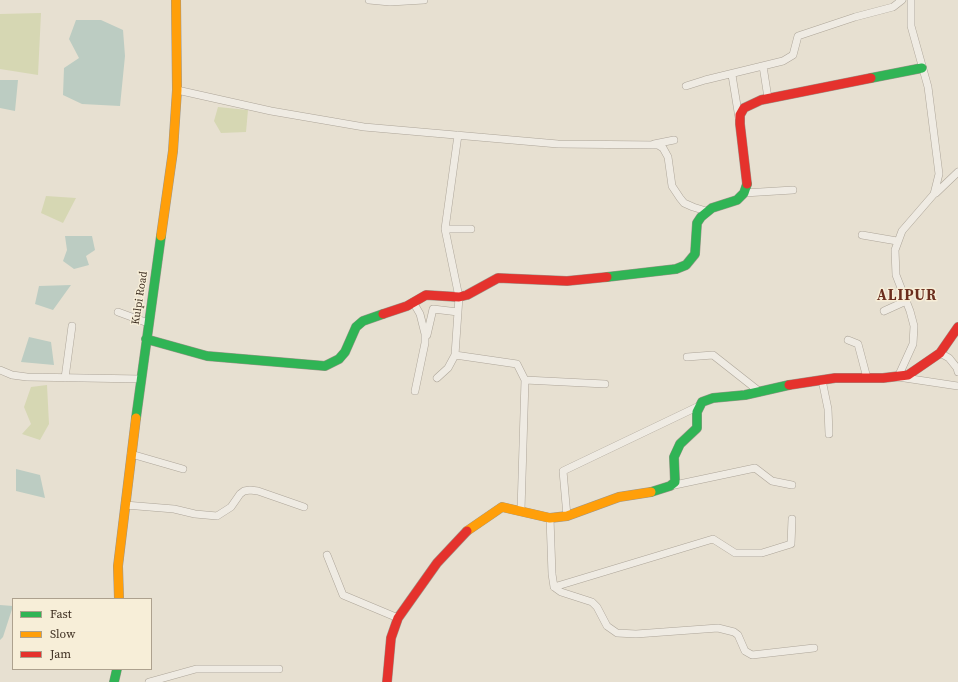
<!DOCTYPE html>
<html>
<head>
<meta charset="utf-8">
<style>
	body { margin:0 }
	#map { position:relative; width:958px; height:682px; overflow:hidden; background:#e7e0d1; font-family:"Source Serif 4",serif }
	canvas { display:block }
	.legend { position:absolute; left:12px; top:598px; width:140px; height:72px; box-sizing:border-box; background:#f7eed8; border:1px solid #ada18e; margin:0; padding:5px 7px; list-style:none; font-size:12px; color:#3d2e20 }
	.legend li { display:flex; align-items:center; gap:8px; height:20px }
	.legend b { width:20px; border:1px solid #ada18e }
</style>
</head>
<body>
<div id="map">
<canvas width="958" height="682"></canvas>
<ul class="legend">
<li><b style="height:5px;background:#30b455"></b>Fast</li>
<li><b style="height:5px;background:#ff9f0a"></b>Slow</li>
<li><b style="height:5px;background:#e5322d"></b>Jam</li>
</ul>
</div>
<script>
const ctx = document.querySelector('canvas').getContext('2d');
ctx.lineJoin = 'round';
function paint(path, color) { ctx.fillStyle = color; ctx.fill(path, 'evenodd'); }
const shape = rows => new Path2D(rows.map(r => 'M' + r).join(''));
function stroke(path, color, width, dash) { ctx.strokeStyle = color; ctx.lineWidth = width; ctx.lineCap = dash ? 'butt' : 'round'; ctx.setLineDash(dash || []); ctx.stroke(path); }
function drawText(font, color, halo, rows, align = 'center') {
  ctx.font = font + ' "Source Serif 4",serif'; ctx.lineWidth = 3; ctx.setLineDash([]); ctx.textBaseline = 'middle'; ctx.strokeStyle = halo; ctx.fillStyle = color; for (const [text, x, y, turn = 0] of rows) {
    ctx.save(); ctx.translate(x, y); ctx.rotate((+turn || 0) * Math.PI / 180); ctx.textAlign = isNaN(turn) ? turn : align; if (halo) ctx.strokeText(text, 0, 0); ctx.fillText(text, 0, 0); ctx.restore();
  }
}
paint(shape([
	[41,13,38,75,0,69,0,14],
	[218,107,248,110,246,132,221,133,214,121],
	[46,196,76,198,63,223,41,213],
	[47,385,49,424,40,440,22,434,31,424,24,407,31,387]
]), '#d6d7b3');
paint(shape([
	[76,20,101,20,123,30,125,56,120,106,82,104,63,95,64,68,79,58,69,39],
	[0,80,18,80,15,111,0,108],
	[65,236,92,236,95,250,86,256,89,265,74,269,63,261,67,250],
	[71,285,53,310,35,304,39,286],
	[29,337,51,342,54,365,21,362],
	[16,469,40,475,45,498,16,491],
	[0,605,13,606,3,637,0,640]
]), '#bcccc2');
const street = shape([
	[369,0,390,2,424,0],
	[911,0,911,26,928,87,939,174,934,194,902,231,895,250,896,275,910,311,914,326,913,344,898,377,958,386],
	[763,66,768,98],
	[732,75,739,118],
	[686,86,705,80,783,61,793,55,798,36,855,17,893,7,902,0],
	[177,90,271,111,364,127,558,144,658,145,663,148,668,157,672,186,680,198,684,203,693,207,706,211],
	[458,135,445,229,459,297,455,355,517,364,525,380,521,510],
	[654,144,674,140],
	[744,193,793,190],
	[936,193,958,172],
	[445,229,471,229],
	[862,235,897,241],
	[413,302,420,314,425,334,425,343,415,391],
	[884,311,906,301],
	[118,312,148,323],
	[427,335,433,309,458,312],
	[848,340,858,344,867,378],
	[940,353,949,358,957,368,958,372],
	[687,357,713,355,760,392],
	[0,370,12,375,27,377,141,379],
	[65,378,72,326],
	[437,378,448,368,455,355],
	[525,380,605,384],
	[822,380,828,409,829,434],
	[131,454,183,469],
	[670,486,755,468,772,481,792,485],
	[125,505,174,509,195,514,217,516,231,507,240,494,244,491,250,490,258,491,304,507],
	[567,516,563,471,699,406],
	[550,518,552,574,554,587,561,592,592,602,597,607,607,626,617,633,636,634,718,628,734,632,738,635,745,651,752,655,814,648],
	[327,555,343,595,398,618],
	[554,587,713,539,735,553,762,553,791,544,792,519],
	[149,682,196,669,279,669]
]);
const fast = shape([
	[871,78,922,68],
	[607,277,676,269,686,265,695,254,697,223,701,217,712,208,737,200,744,193,747,184],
	[146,339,207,356,325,366,339,359,345,352,356,327,363,321,383,314],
	[136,418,161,236],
	[651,492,670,486,675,482,674,457,680,444,697,428,697,412,702,402,713,398,745,395,789,385],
	[114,682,117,669]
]);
const slow = shape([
	[161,236,173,151,177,90,176,0],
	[467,531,502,507,550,518,567,516,619,497,651,492],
	[119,599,118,566,136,418]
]);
const jam = shape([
	[747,184,740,124,740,115,744,108,761,100,871,78],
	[383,314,407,306,426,295,459,297,467,295,498,278,567,281,607,277],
	[789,385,835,378,883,378,908,375,940,353,958,327],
	[387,682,391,638,398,618,437,563,467,531]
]);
stroke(street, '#ada599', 8);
stroke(fast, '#9c958a', 10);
stroke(slow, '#9c958a', 10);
stroke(jam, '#9c958a', 10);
stroke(street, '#efebe3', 7);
stroke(fast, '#30b455', 9);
stroke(slow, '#ff9f0a', 9);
stroke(jam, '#e5322d', 9);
drawText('11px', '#3d2e20', '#f7eed8', [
	["Kulpi Road",140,298,-81]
]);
ctx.letterSpacing = '1px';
drawText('bold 15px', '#6b2e1e', '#f7eed8', [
	["ALIPUR",907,296]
]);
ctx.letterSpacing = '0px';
</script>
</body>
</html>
